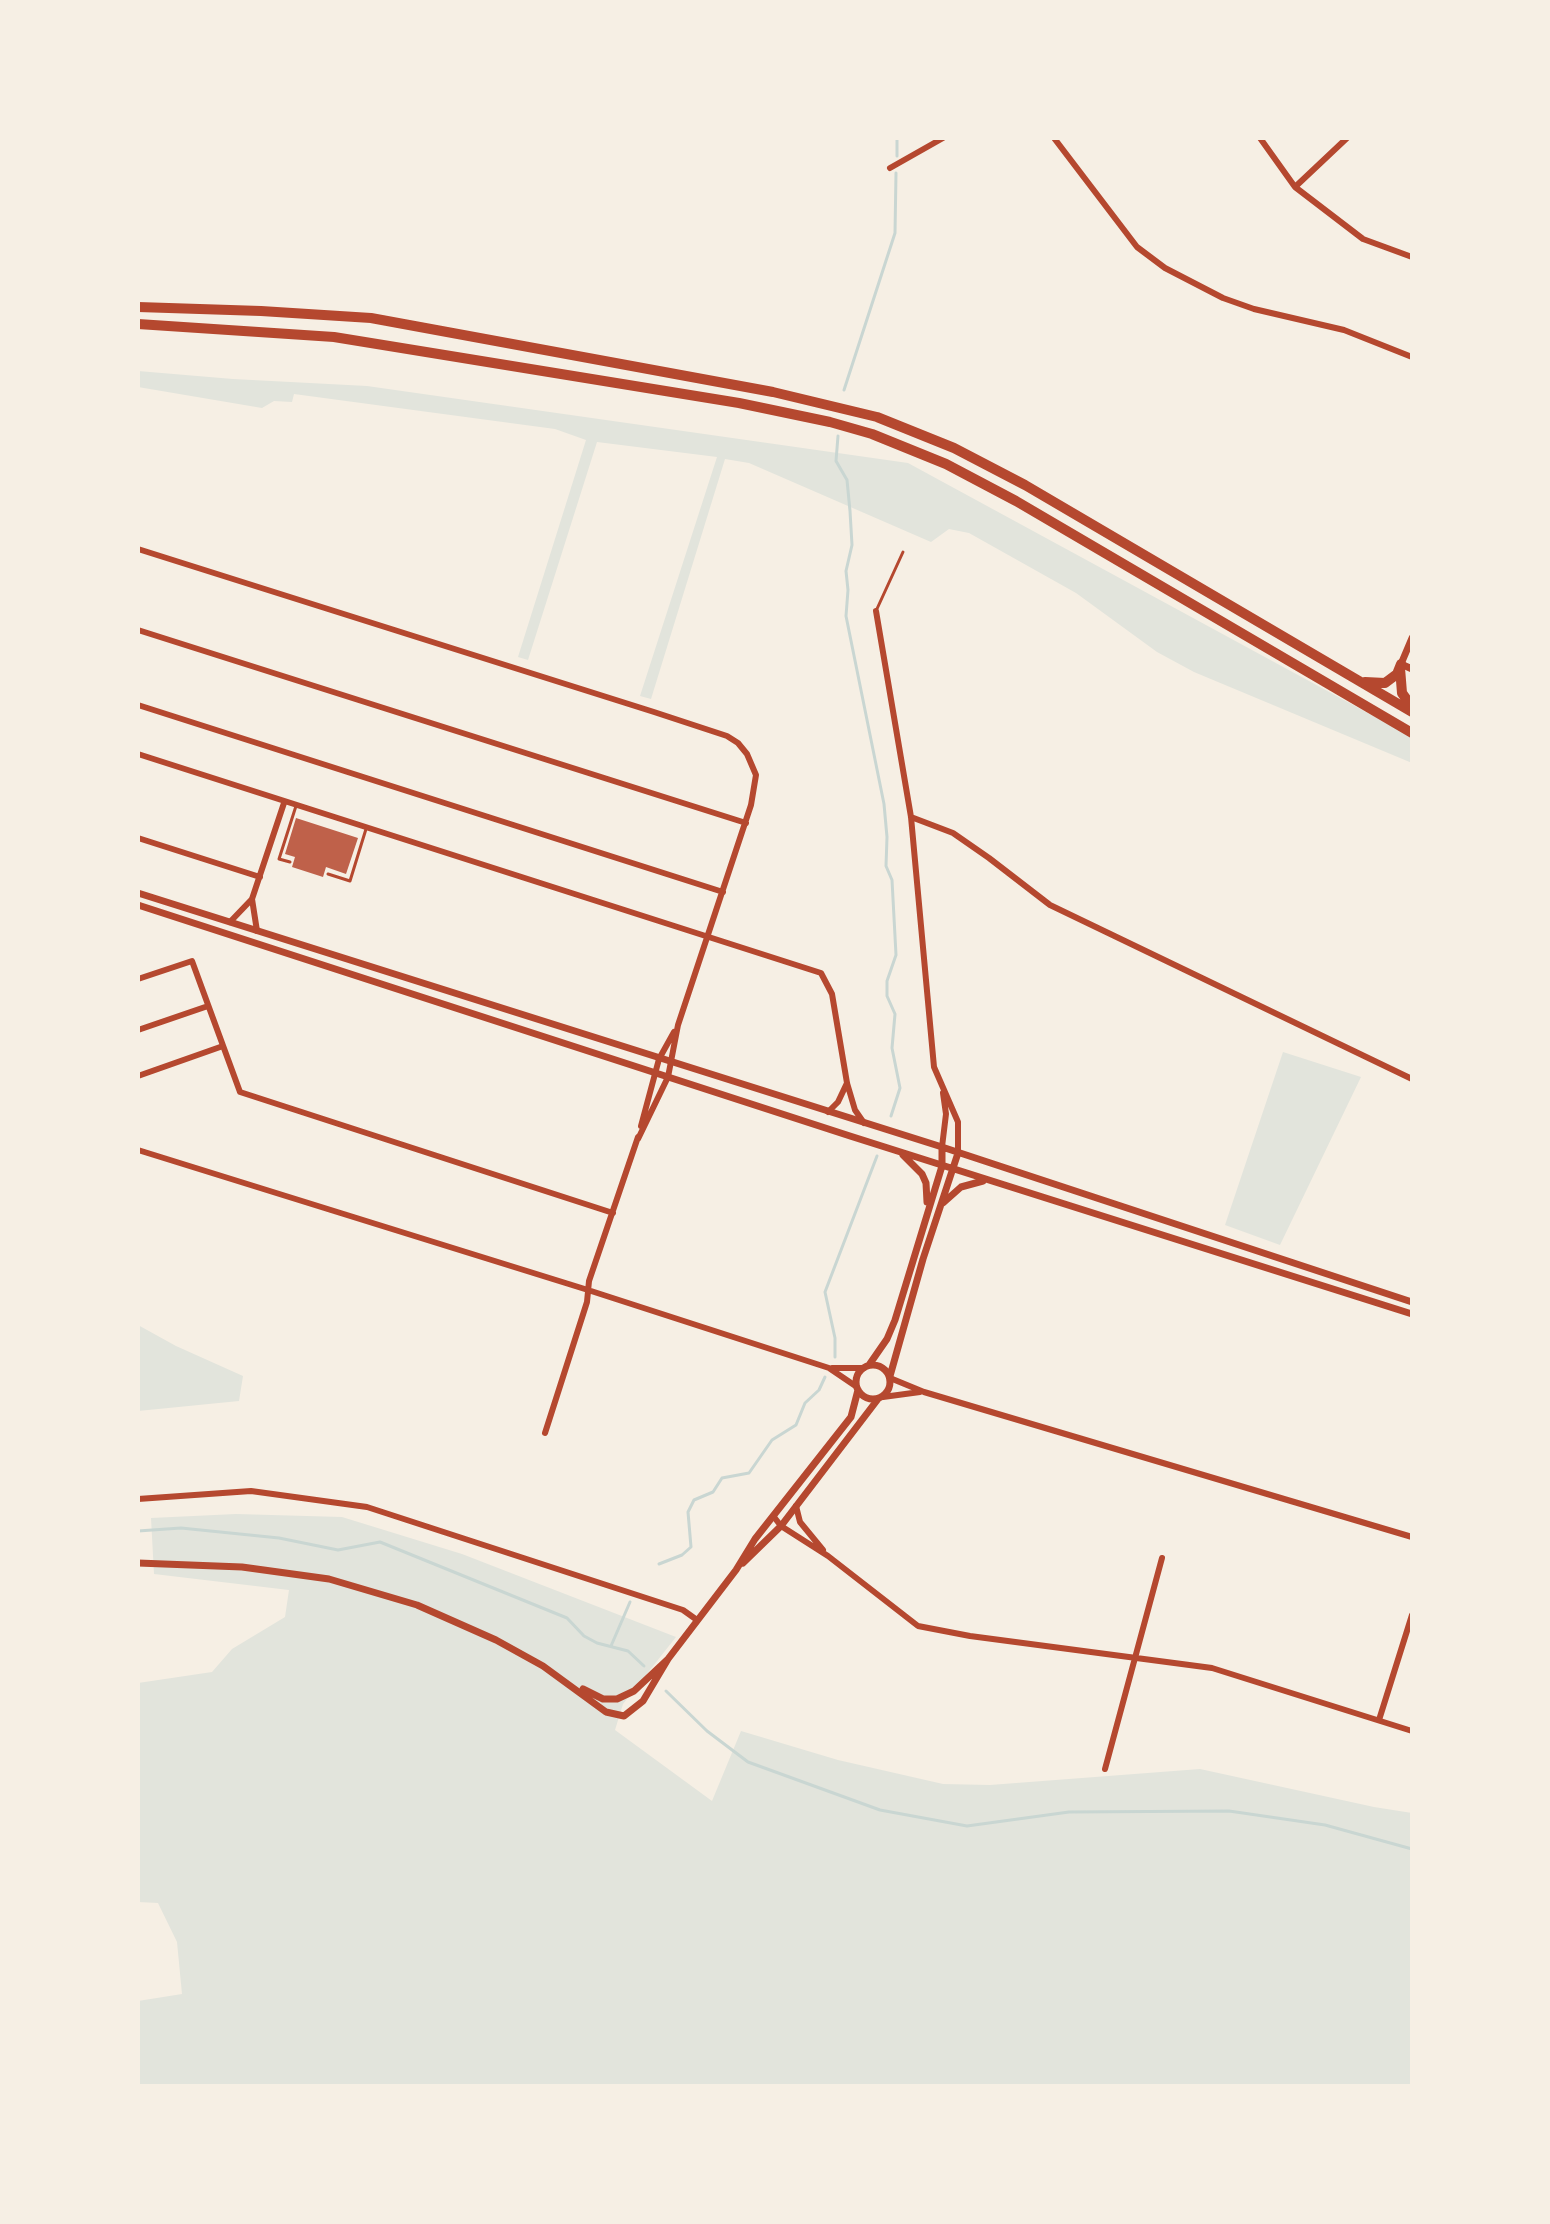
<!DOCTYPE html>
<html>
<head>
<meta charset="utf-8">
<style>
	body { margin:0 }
	#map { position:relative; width:1550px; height:2224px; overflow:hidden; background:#f6efe4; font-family:Signika,sans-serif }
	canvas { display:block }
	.frame { position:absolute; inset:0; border:140px solid #f6efe4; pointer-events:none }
</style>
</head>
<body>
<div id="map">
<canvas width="1550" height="2224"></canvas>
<div class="frame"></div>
</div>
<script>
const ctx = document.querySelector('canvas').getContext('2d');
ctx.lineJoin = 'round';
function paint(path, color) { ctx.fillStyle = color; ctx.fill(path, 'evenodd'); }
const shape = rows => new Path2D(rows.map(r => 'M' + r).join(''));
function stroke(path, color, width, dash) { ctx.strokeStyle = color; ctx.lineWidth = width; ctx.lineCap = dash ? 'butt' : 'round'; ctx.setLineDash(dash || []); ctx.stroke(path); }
paint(shape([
	[138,371,233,379,367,386,908,463,1412,737,1412,763,1194,672,1157,652,1076,593,969,533,949,529,931,542,749,463,725,459,651,699,640,696,717,457,597,442,528,660,518,657,586,440,555,429,294,394,292,402,274,401,262,408,138,387],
	[1283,1052,1361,1077,1280,1245,1225,1225],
	[138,1325,176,1346,243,1376,239,1401,138,1411],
	[236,1514,342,1517,462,1554,676,1637,623,1704,615,1730,712,1801,741,1731,838,1760,943,1784,990,1785,1200,1769,1374,1807,1412,1813,1412,2086,138,2086,138,2001,182,1994,177,1942,158,1903,138,1902,138,1683,212,1672,232,1649,285,1617,289,1590,154,1574,151,1518]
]), '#e2e4dc');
stroke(shape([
	[897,156,897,138],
	[844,390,895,233,896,173],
	[838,436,836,461,847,480,850,511,852,545,846,571,848,590,846,616,884,804,887,837,886,866,892,880,896,955,887,981,887,996,895,1014,892,1048,900,1088,891,1116],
	[835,1357,835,1338,825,1292,877,1156],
	[138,1531,181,1528,279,1538,338,1550,380,1542,567,1618,584,1636,597,1643,628,1651,644,1666],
	[659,1564,682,1555,691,1547,688,1512,694,1500,713,1492,722,1478,749,1473,772,1440,796,1425,805,1403,819,1390,825,1377],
	[611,1646,630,1602],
	[666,1691,707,1731,748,1762,880,1810,967,1826,1069,1812,1229,1811,1325,1825,1412,1849]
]), '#c9d6d2', 3);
paint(shape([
	[296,818,358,838,346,874,326,867,323,877,292,867,295,857,285,854]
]), '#bf614a');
stroke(shape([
	[876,611,903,552],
	[290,862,279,859,296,806],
	[328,874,350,881,366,829]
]), '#b5482f', 3);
stroke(shape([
	[1054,138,1137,247,1165,268,1223,298,1254,309,1344,330,1412,357],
	[1260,138,1295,187,1363,239,1412,257],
	[890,168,943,138],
	[1295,187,1347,138],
	[138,549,654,712,727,736,738,743,747,754,756,775,751,805,678,1025,668,1077,638,1139],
	[876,611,911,817,934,1067,958,1122,958,1153],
	[138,630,746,823],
	[138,705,723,892],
	[138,754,821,973,832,994,847,1083,855,1110,864,1123],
	[911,817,953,833,989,858,1050,905,1412,1079],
	[138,838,260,877],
	[252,899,257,931],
	[230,922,252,899,284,803],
	[138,979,192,961,240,1092,613,1213],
	[138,1030,208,1006],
	[138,1076,223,1046],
	[828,1112,838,1102,847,1083],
	[641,1126,659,1059,674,1032],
	[942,1147,946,1114,943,1093],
	[138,1150,588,1290,829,1368,857,1387],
	[832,1368,864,1368],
	[890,1378,924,1392,1412,1537],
	[883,1397,920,1392],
	[545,1433,587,1302,589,1281,638,1137],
	[138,1499,251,1491,367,1507,683,1610,697,1620],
	[796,1506,800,1522,823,1550],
	[774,1517,781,1526,828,1556,918,1626,970,1636,1212,1668,1412,1731],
	[1379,1720,1412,1615],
	[1105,1769,1162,1558]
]), '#b5482f', 6);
stroke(shape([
	[1412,638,1401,664,1412,669],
	[138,893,942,1147,1412,1302],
	[138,905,850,1136,1412,1314],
	[903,1155,922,1174,926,1183,927,1202],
	[943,1203,961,1187,983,1181],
	'856 1382a17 17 0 1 1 34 0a17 17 0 1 1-34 0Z',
	[869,1365,887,1339,895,1320,942,1166,942,1147],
	[890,1376,923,1259,958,1153],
	[138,1563,242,1567,329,1579,417,1605,496,1640,543,1666,606,1712,624,1716,643,1701,668,1659,736,1570,755,1539,851,1417,858,1390],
	[743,1563,781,1526,878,1399],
	[583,1689,603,1699,617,1699,634,1691,667,1660]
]), '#b5482f', 7);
stroke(shape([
	[138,307,261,311,371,318,773,392,877,417,954,448,1025,485,1412,712],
	[138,324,334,337,739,403,830,422,872,434,946,464,1016,501,1412,733],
	[1400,668,1402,693,1412,707],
	[1365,682,1385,683,1397,674,1401,664]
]), '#b5482f', 10);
</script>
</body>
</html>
